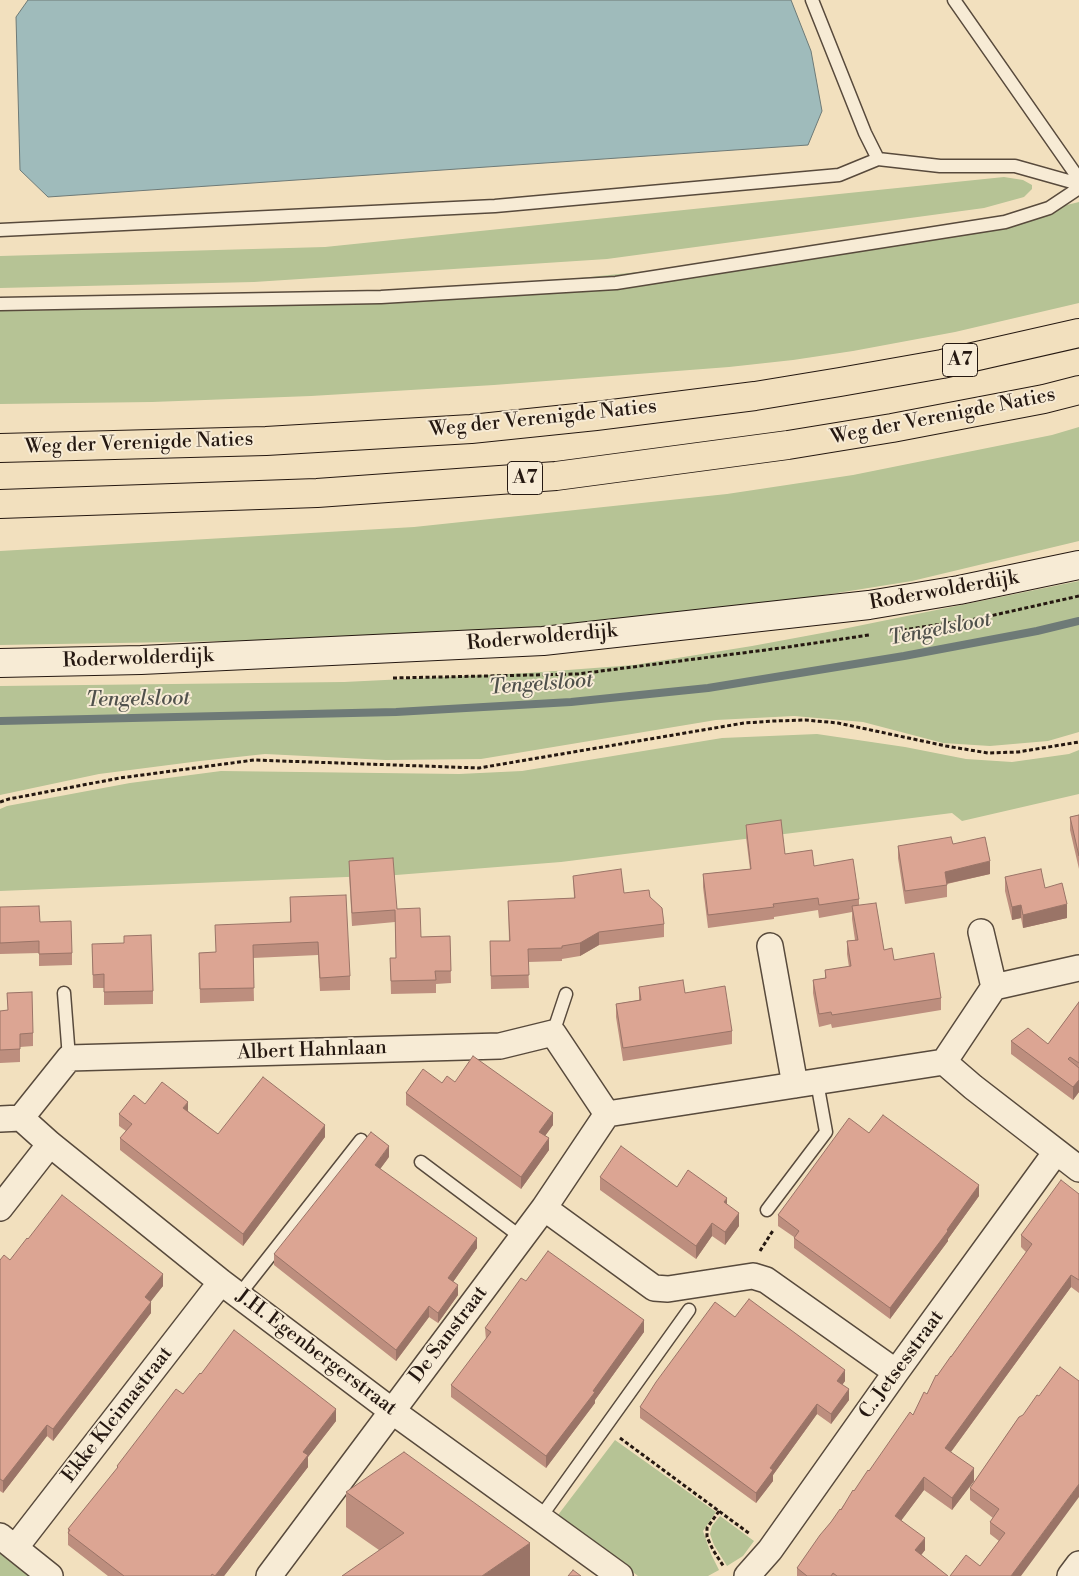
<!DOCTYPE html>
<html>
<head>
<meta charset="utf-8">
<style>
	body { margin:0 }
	canvas { display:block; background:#f2e0be }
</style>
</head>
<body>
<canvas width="1079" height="1576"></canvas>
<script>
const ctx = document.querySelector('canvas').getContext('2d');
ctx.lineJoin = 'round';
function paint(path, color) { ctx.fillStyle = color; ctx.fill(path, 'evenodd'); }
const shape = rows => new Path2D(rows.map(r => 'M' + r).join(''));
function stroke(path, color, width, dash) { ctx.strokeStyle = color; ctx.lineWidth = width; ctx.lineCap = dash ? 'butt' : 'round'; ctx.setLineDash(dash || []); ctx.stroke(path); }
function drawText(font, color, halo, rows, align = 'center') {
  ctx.font = font + ' "Libre Bodoni",serif'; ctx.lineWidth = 4; ctx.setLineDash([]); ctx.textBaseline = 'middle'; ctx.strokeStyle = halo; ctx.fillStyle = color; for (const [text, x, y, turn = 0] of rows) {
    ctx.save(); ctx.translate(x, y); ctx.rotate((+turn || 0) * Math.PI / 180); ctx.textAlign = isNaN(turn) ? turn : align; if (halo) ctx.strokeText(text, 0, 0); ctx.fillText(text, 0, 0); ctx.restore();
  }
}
paint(shape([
	[1004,177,1023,180,1032,185,1032,189,1024,197,984,208,607,259,254,282,0,288,0,256,325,247],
	[1079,202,1079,303,955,332,853,351,793,360,729,367,494,385,311,396,152,402,0,404,0,311,118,309,376,299,765,259,1013,218],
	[1079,427,1079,541,912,581,756,606,490,634,292,640,0,645,0,551,414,527,727,494,853,475,1052,435],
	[1079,581,1079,732,1048,741,990,746,943,743,863,722,794,716,716,720,481,759,386,760,265,754,200,761,99,774,0,795,0,686,344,682,528,673,634,665,752,646,833,631],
	[817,734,905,747,966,759,1012,762,1069,754,1079,750,1079,794,962,821,952,813,561,862,396,875,0,891,0,809,7,806,130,783,221,771,459,774,522,771,722,738],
	[615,1440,716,1512,703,1531,711,1554,719,1570,708,1576,638,1576,558,1515],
	[720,1516,754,1541,743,1556,727,1566,714,1545,710,1534,712,1526],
	[0,1553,30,1576,0,1576]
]), '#b6c395');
const water = shape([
	[28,0,791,0,811,51,822,111,808,145,48,197,20,170,16,17,28,0]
]);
paint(water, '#9fbbbb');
stroke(water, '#6e7a77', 1);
stroke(shape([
	[0,721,396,712,571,702,708,688,904,656,1037,631,1079,621]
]), '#6e7a77', 8);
const lane = shape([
	[812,0,865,133,878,159,940,166,1015,166,1079,184],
	[954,0,1079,179],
	[0,230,495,206,839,175,878,159],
	[0,304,381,297,616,283,1005,222,1049,208,1079,188],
	[64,993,69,1058],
	[553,1033,566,994],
	[421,1162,521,1237],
	[767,1210,826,1132,817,1082],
	[239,1295,361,1140],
	[540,1518,689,1310]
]);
const street = shape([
	[981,932,994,987,1079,968],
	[770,946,795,1085],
	[944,1062,973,1087,1079,1169],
	[21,1118,50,1144,221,1282,392,1411,620,1576],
	[0,1119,21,1118,69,1058,500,1046,553,1033,607,1114,944,1062,994,987],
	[0,1208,50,1144],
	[544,1208,654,1288,668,1289,753,1276,766,1280,896,1372],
	[0,1536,50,1576],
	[15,1548,221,1282],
	[269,1576,544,1208,607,1114],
	[747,1576,770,1550,896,1372,1056,1152],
	[1070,1576,1079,1564]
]);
const secondary = shape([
	[0,663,141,660,543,641,869,605,959,590,1079,565]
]);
const highway = shape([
	[0,448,266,441,471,429,596,416,755,396,840,382,942,364,1079,333],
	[0,504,317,493,556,476,788,445,892,428,1044,399,1079,390]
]);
stroke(lane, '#584a3c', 15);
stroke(street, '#584a3c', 28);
stroke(secondary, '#251811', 30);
stroke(highway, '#251811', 30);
stroke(shape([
	[890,632,981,618,1079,596],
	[393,678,578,674,781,648,869,635],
	[0,802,9,799,120,778,254,760,479,768,744,723,774,721,805,720,838,723,946,746,988,753,1018,752,1079,742],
	[760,1251,774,1229],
	[620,1438,750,1534],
	[719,1511,707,1528,707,1537,713,1550,724,1567]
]), '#251811', 3, [4, 2.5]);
stroke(lane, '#f7ebd5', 12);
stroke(street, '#f7ebd5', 25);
stroke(secondary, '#f7ebd5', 28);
stroke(highway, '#f2e0be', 28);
paint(shape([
	[1079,815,1079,869,1070,830,1070,817],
	[746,825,785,854,814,866,859,899,859,905,884,950,894,960,941,998,941,1010,832,1028,831,1024,819,1027,813,993,813,980,825,978,825,970,849,967,847,954,847,941,855,940,852,919,852,912,819,918,818,910,774,917,774,919,708,928,703,887,703,874,750,869,746,837],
	[953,844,990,874,947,884,947,897,905,904,898,858,898,846],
	[349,861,397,909,421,937,450,936,451,983,436,984,436,993,391,994,390,958,396,958,395,922,352,926,349,874],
	[573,876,624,893,650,897,664,924,664,937,599,945,580,956,562,959,562,961,528,962,529,988,491,989,490,941,509,941,508,901,574,898],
	[1005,877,1045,888,1067,918,1023,928,1021,918,1012,920,1005,891],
	[290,897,350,976,350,990,320,991,318,955,253,958,254,1001,200,1003,199,953,216,952,290,922],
	[0,907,40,922,72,953,72,965,39,966,39,953,0,954],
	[92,944,153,991,153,1004,104,1005,104,988,93,988],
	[639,987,685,993,732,1031,732,1044,623,1061,616,1017,616,1004,639,1000],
	[7,993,33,1033,33,1046,20,1047,20,1062,0,1063,0,1011,8,1011],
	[1079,1002,1079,1092,1073,1100,1011,1054,1011,1041,1048,1044],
	[455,1082,553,1125,545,1136,549,1150,521,1189,406,1105,406,1093,442,1083],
	[145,1104,188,1111,218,1134,325,1137,243,1246,120,1150,120,1138,126,1131,119,1126,119,1114],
	[869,1133,979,1196,948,1239,948,1241,890,1319,794,1248,794,1237,778,1226,778,1215],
	[389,1157,380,1169,477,1248,453,1282,458,1295,438,1323,429,1317,396,1361,274,1265,274,1254],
	[600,1177,677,1187,727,1204,739,1226,725,1245,712,1236,696,1259,600,1190],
	[1079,1194,1079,1293,1071,1287,951,1452,974,1481,952,1510,924,1490,901,1520,925,1550,921,1555,948,1576,797,1576,797,1568,869,1471,913,1415,927,1394,937,1376,1026,1252,1021,1247,1021,1235],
	[0,1260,10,1260,163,1286,150,1301,151,1313,53,1441,47,1436,3,1493,0,1491],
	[735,1317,845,1381,842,1385,849,1400,831,1424,817,1414,773,1475,773,1481,756,1503,640,1418,640,1407],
	[485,1328,644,1332,595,1400,595,1403,546,1468,451,1397,451,1385,486,1340],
	[201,1374,336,1421,308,1457,308,1467,224,1576,108,1576,68,1545,68,1529,117,1469,117,1466,183,1394],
	[1019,1417,1021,1576,980,1566,999,1541,990,1534,990,1522,993,1518,970,1500,970,1488],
	[346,1492,530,1576,379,1550,346,1527]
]), '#bd8e7e');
paint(shape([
	[990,861,990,874,945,884,945,872],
	[1067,904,1067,918,1023,928,1023,915],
	[1021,905,1021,918,1012,920,1012,907],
	[599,932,599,945,580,956,580,943],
	[1079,1080,1079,1092,1073,1100,1073,1087],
	[188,1102,188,1114,183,1108],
	[553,1113,553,1125,539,1144,539,1132],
	[325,1125,325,1137,243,1246,243,1234],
	[549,1138,549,1150,521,1189,521,1177],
	[389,1146,389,1157,375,1176,375,1165],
	[979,1185,979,1196,948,1239,948,1241,890,1319,890,1308],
	[727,1198,727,1211,724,1202],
	[739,1213,739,1226,725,1245,725,1232],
	[712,1223,712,1236,696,1259,696,1246],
	[477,1238,477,1248,448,1289,448,1278],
	[163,1274,163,1286,145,1309,145,1297],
	[1071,1275,1071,1287,945,1460,945,1448],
	[458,1285,458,1295,438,1323,438,1313],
	[151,1302,151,1313,53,1441,53,1429],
	[429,1306,429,1317,396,1361,396,1350],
	[644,1320,644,1332,595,1400,595,1403,546,1468,546,1456],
	[845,1370,845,1381,837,1392,837,1381],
	[849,1389,849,1400,831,1424,831,1414],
	[817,1404,817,1414,773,1475,773,1481,756,1503,756,1493,770,1468],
	[336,1409,336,1421,308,1457,308,1467,224,1576,215,1576,303,1452],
	[47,1425,47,1436,3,1493,3,1481],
	[974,1468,974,1481,952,1510,952,1498],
	[924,1477,924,1490,895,1529,895,1516],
	[1079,1484,1079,1497,1021,1576,1011,1576],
	[925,1538,925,1550,915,1563,915,1550],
	[530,1543,530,1576,482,1576]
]), '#9a7467');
const building = shape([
	[1079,815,1079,856,1070,817,1079,815],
	[781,820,785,854,812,850,814,866,853,859,859,899,819,905,818,898,773,904,774,907,708,915,703,874,751,869,746,825,781,820],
	[951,837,953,844,985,837,990,861,945,872,947,885,905,891,898,846,951,837],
	[393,858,397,909,420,908,421,937,450,936,451,971,435,971,436,980,391,981,390,958,396,958,395,910,352,913,349,861,393,858],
	[621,869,624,893,649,890,650,897,662,908,664,924,599,932,580,943,562,946,562,948,528,949,529,975,491,976,490,941,510,941,508,901,575,898,573,876,621,869],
	[1041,869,1045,888,1062,883,1067,904,1023,915,1021,905,1012,907,1005,877,1041,869],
	[346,895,350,976,320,978,318,942,253,945,254,988,200,989,199,953,216,952,215,925,291,922,290,897,346,895],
	[876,903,884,950,892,948,894,960,934,953,941,998,832,1015,831,1012,819,1014,813,980,826,978,825,970,851,966,847,941,858,940,852,906,876,903],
	[39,906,40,922,71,921,72,953,39,954,39,941,0,943,0,907,39,906],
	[151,935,153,991,104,992,104,974,93,975,92,944,124,943,124,936,151,935],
	[683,980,685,993,725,986,732,1031,623,1048,616,1004,641,1000,639,987,683,980],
	[32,992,33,1033,20,1034,20,1049,0,1050,0,1011,8,1010,7,993,32,992],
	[1079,1002,1079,1063,1070,1057,1068,1059,1079,1068,1079,1080,1073,1087,1011,1041,1028,1028,1048,1044,1079,1002],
	[473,1056,553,1113,539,1132,549,1138,521,1177,406,1093,423,1069,442,1083,447,1076,455,1082,473,1056],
	[263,1077,325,1125,243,1234,120,1138,132,1124,119,1114,134,1095,145,1104,162,1082,188,1102,183,1108,218,1134,263,1077],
	[883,1115,979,1185,947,1230,948,1231,890,1308,794,1238,799,1231,778,1215,849,1118,869,1133,883,1115],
	[371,1132,389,1146,375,1165,477,1238,448,1278,458,1285,438,1313,429,1306,396,1350,274,1254,371,1132],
	[621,1146,677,1187,688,1170,727,1198,724,1202,739,1213,725,1232,712,1223,696,1246,600,1177,621,1146],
	[1061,1180,1079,1194,1079,1280,1071,1275,945,1448,974,1468,952,1498,924,1477,895,1516,925,1538,915,1550,948,1576,837,1576,833,1573,831,1576,807,1576,797,1568,820,1535,831,1522,840,1509,841,1510,853,1490,854,1491,868,1470,869,1471,910,1412,913,1415,924,1392,927,1394,936,1375,937,1376,951,1356,951,1357,1032,1244,1021,1235,1061,1180],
	[62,1195,163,1274,145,1297,151,1302,53,1429,47,1425,3,1481,0,1479,0,1260,4,1255,10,1260,27,1238,28,1239,62,1195],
	[548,1251,644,1320,593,1391,595,1392,546,1456,451,1385,491,1332,485,1328,521,1278,526,1281,548,1251],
	[749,1299,845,1370,837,1381,849,1389,831,1414,817,1404,770,1468,773,1470,756,1493,640,1407,656,1382,715,1302,735,1317,749,1299],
	[234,1330,336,1409,303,1452,308,1455,215,1576,212,1574,211,1576,124,1576,68,1533,70,1530,68,1529,118,1467,117,1466,176,1389,183,1394,200,1373,201,1374,234,1330],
	[1060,1367,1079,1381,1079,1484,1011,1576,950,1576,966,1555,980,1566,1005,1533,990,1522,999,1509,970,1488,1019,1417,1023,1415,1037,1395,1039,1396,1060,1367],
	[404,1452,530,1543,482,1576,342,1576,404,1533,346,1492,404,1452],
	[573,1570,581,1576,568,1576,573,1570]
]);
paint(building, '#dca593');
stroke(building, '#9a7467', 1);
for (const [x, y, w] of [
	[960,360,35],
	[525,478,35]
]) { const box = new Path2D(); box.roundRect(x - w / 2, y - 16.5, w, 33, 4); ctx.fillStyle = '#f7ebd5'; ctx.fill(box); stroke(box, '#251811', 1); }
drawText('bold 19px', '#251811', null, [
	["A7",960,360],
	["A7",525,478]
]);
drawText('20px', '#251811', '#f7ebd5', [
	["Weg der Verenigde Naties",943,417,-11],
	["Weg der Verenigde Naties",543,419,-6],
	["Weg der Verenigde Naties",139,444,-2],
	["Roderwolderdijk",944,591,-10],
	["Roderwolderdijk",542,638,-5],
	["Roderwolderdijk",138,659,-2],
	["Albert Hahnlaan",312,1051,-2],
	["De Sanstraat",449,1335,-53],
	["J.H. Egenbergerstraat",316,1353,37],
	["C. Jetsesstraat",902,1365,-54],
	["Ekke Kleimastraat",118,1415,-52]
]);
drawText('italic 21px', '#50514c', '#f7ebd5', [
	["Tengelsloot",940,630,-11],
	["Tengelsloot",541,685,-4],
	["Tengelsloot",138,700,-1]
]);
</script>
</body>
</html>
